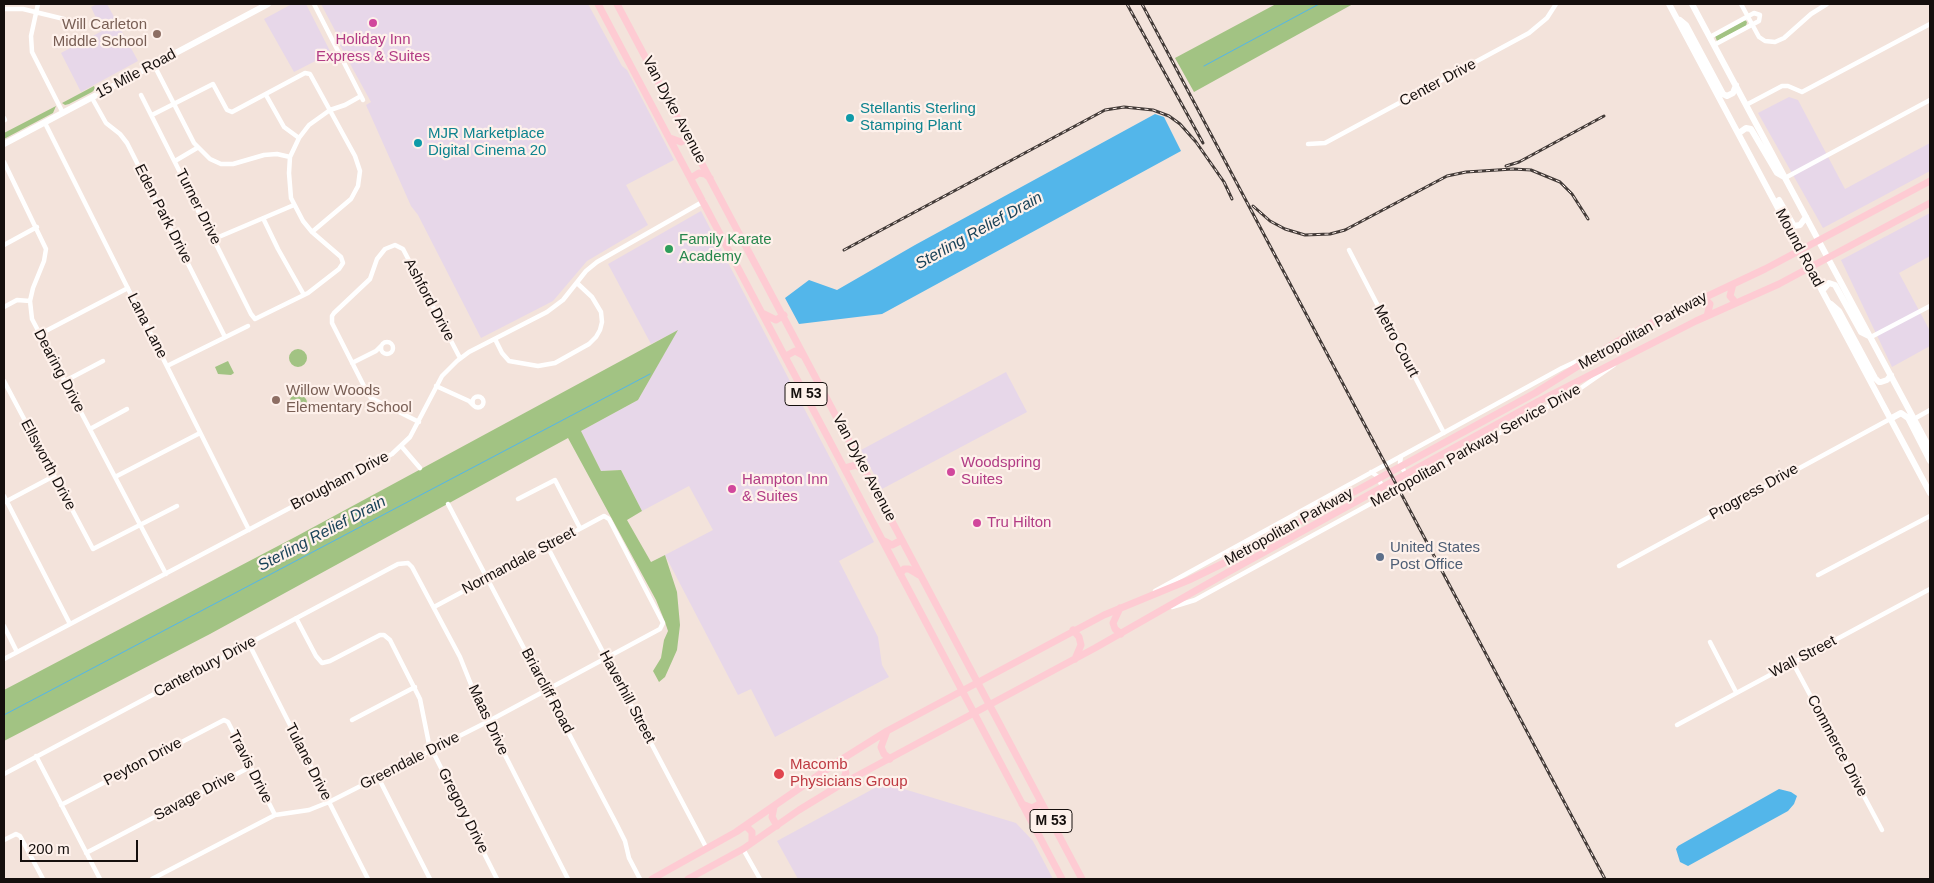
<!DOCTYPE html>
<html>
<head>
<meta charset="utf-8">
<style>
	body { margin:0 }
	#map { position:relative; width:1934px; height:883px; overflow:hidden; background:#f3e3db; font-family:Helvetica,sans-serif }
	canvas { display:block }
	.frame { position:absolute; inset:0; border:5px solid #150f0d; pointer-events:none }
	.scale { position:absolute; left:20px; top:840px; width:118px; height:22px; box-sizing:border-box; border:2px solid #150f0d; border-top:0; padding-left:6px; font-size:15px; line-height:18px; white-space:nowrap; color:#150f0d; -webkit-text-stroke:4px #fef1eb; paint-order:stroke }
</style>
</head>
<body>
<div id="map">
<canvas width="1934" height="883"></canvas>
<div class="frame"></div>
<div class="scale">200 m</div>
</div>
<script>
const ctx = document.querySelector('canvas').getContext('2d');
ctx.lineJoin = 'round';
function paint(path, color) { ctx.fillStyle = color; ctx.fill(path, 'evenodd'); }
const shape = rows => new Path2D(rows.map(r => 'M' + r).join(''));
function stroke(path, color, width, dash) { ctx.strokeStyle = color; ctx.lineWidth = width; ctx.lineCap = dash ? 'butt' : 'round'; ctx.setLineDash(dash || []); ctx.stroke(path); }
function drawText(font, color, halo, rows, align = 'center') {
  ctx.font = font + ' Helvetica,sans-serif'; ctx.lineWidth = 4.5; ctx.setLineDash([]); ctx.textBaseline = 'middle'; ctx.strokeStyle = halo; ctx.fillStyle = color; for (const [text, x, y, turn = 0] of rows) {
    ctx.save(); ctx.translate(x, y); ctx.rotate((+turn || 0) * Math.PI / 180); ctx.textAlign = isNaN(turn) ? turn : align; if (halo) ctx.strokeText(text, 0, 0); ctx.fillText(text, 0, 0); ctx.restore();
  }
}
paint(shape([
	[97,4,107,4,138,61,81,92,61,53,102,31,91,7],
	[292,4,306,4,331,53,294,72,264,19],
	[321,4,588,4,622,66,627,70,674,160,626,185,648,225,587,261,553,301,481,338,418,215,411,206,366,105,371,102,337,40,339,38],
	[1789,97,1798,100,1845,189,1930,143,1930,171,1823,228,1758,113],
	[701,211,874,542,839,561,878,637,882,665,889,677,775,737,751,689,738,695,665,555,713,530,689,486,642,511,621,470,601,471,581,431,638,400,677,331,651,344,608,264],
	[1930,213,1930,256,1899,273,1930,331,1930,346,1892,367,1841,260],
	[1006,372,1027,412,882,489,861,450],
	[884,783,1016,823,1033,841,1053,879,798,879,777,841]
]), '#e7d7e9');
paint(shape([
	[1276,4,1353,4,1194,92,1175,58],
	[1745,20,1747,22,1746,26,1717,41,1715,36],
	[94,86,95,89,92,92,69,104,65,105,62,103],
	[56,106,53,113,4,139,4,133],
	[678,330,638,400,581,431,601,471,621,470,642,511,627,520,651,562,665,555,677,592,680,625,677,650,665,677,659,682,653,671,661,658,664,640,668,631,665,622,656,600,568,438,210,634,4,741,4,690,297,536],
	'289 358a9 9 0 1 1 18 0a9 9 0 1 1-18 0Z',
	[228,361,234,373,231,375,218,374,215,367],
	'289 403a9 9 0 1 1 18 0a9 9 0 1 1-18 0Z'
]), '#a2c383');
paint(shape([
	[1155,114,1164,117,1181,151,882,314,799,324,785,298,809,280,837,290,915,245],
	[1779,789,1791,792,1797,796,1794,804,1788,811,1688,866,1680,862,1676,849,1678,846]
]), '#53b6ea');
stroke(shape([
	[1204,66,1319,4],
	[354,510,363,524],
	[4,715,650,374]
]), '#53b6ea', 1);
stroke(shape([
	[38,4,31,36,32,52,63,113],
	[314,4,363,100],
	[1741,4,1759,37,1765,41,1775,42,1784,38,1811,14,1827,4],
	[4,9,23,9,64,19],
	[1710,37,1754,13,1760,15,1759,21,1714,45],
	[154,65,194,143,210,159,221,164,233,164,264,155,277,154,290,157],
	[141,95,196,204,198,211,204,220,251,314,255,319,308,293,339,269,343,263,341,257,312,232,303,221,291,198,289,173,290,157,299,138,309,125,330,110,345,105,361,96],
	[266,95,284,127,299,138],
	[92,98,106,123,120,134,127,143,225,337],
	[1746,105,1782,86,1788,86,1802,92,1930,24],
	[152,115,213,84,227,110,232,112,305,73,310,74,355,156,360,171,358,186,351,199,312,232],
	[4,118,5,120],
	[45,123,249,530],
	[1308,144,1325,143,1529,33,1547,18,1556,4],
	[175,161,197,148],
	[4,162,46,249,44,261,33,288,30,301,32,319,166,574],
	[1785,178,1930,100],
	[263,218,278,249,304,295],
	[214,239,294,205],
	[4,245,37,227],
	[1349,250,1444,433],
	[4,307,17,300,30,301],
	[40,334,128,288],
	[1871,337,1930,306],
	[495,339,502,353,509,361,538,366,555,363,589,344,596,337,600,330,602,322,601,312,592,297,577,283],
	'381 348a6 6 0 1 1 12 0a6 6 0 1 1-12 0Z',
	[352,363,376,351,381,346],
	[167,366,248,326],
	[4,381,93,549,177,506],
	[65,381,103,361],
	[436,386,469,401,473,405],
	'472.5 402a5.5 5.5 0 1 1 11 0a5.5 5.5 0 1 1-11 0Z',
	[1914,419,1930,410],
	[419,422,371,398,366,390,332,323,332,316,334,313,370,279,377,259,385,249,395,245,403,249,460,358],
	[90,429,127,409],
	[402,447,420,468],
	[1401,456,1400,463,1407,477,1414,480],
	[1371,472,1377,476,1384,490,1383,497],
	[115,477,200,433],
	[4,496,70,624],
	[518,499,555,480,580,528],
	[5,502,54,476],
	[448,504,617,825,625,841,629,858,640,879],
	[547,546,707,849],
	[1619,566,1890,419],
	[1818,575,1930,516],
	[1155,591,1562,368,1592,354],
	[1172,607,1195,600,1578,390,1614,365],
	[296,618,316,656,322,663,330,661,380,635,384,635,390,640,420,699,429,744,497,879],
	[4,626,17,652],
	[1710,642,1736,692],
	[249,644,368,879],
	[4,659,392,454,410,437,442,376,457,361,469,352,547,312,563,300,586,271,597,262,704,201],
	[1793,663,1882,830],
	[352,720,415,687],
	[1677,725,1930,589],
	[36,756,100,879],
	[4,774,398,564,408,563,412,567,460,657,478,702,568,879],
	[378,777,430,879],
	[61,805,224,720,228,722,275,815],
	[4,840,16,834,20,836,43,879],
	[743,849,760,879],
	[86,853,250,767],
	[152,879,275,815,309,810,329,802,487,722,606,658,660,629,663,623,609,519,604,516,434,607]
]), '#fff', 4.5);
stroke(shape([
	[1669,4,1930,493],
	[1692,4,1930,449],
	[1680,20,1686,25,1723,94,1727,96,1733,93,1736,85],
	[1739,133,1746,128,1751,129,1777,173,1784,177],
	[4,144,268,4],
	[1779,200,1794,226,1800,225,1806,217],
	[1822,291,1829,283,1835,285,1861,332,1871,337],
	[1831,304,1839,311,1875,378,1879,382,1881,382,1887,380,1891,375],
	[1890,419,1901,413,1908,418,1930,461]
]), '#fff', 6);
stroke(shape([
	[598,4,1062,879],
	[617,4,1082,879],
	[670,138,681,142,689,137],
	[691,178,699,173,705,174,710,178],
	[1733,284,1730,296,1736,303],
	[1703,297,1710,304,1707,316],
	[764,314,776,320,784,315],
	[786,356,795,351,804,356],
	[845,468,856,465,864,470],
	[884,541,892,545,902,540],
	[900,574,904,569,909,569,919,575],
	[1120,608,1113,623,1115,629,1121,634],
	[1073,630,1079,637,1081,645,1075,659],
	[887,731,881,747,884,754,890,759],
	[839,761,844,766,846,773,840,785],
	[1022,804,1032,808,1041,803],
	[774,807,772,817,777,826],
	[746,826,752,832,752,842],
	[652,879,736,832,839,761,887,731,1104,615,1189,580,1226,562,1535,393,1618,341,1659,319,1765,269,1930,181],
	[688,879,743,849,799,810,840,785,1095,648,1230,571,1539,401,1696,321,1779,284,1930,203]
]), '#fecbd3', 7);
const rail = shape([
	[1127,4,1203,143],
	[1142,4,1605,879],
	[1506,166,1519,162,1604,116],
	[1253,206,1270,221,1285,229,1305,235,1330,234,1345,230,1447,176,1466,172,1513,169,1531,170,1560,182,1572,194,1588,219],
	[844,250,1105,110,1124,107,1153,110,1169,116,1180,124,1196,142,1224,182,1232,199]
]);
stroke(rail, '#433b38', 3);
stroke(rail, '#fef1eb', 1, [4]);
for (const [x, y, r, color] of [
	[373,23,5,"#d1479c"],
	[157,34,5,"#8d6e63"],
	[850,118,5,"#0f9aa8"],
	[418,143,5,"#0f9aa8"],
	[669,249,5,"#2e9e5b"],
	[276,400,5,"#8d6e63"],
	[951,472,5,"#d1479c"],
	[732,489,5,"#d1479c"],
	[977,523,5,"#d1479c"],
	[1380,557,5,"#5c6f8a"],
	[779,774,6,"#e0444e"]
]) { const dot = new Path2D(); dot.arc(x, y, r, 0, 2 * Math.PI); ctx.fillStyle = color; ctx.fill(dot); stroke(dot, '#fef1eb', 2); }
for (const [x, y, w] of [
	[806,394,42],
	[1051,821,42]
]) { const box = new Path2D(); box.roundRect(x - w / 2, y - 11.5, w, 23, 4); ctx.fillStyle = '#fef1eb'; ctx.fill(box); stroke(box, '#150f0d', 1); }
drawText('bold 14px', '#150f0d', null, [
	["M 53",806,394],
	["M 53",1051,821]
]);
drawText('15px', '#785e54', '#fef1eb', [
	["Will Carleton",147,25],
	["Middle School",147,42],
	["Willow Woods",286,391,"left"],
	["Elementary School",286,408,"left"]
], 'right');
drawText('15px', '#b23c85', '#fef1eb', [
	["Holiday Inn",373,40,"center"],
	["Express & Suites",373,57,"center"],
	["Woodspring",961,463],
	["Suites",961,480],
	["Hampton Inn",742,480],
	["& Suites",742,497],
	["Tru Hilton",987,523]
], 'left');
drawText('15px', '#150f0d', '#fef1eb', [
	["15 Mile Road",136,74,-28],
	["Center Drive",1438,83,-28],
	["Van Dyke Avenue",674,110,62],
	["Turner Drive",198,207,63],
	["Eden Park Drive",163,214,63],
	["Mound Road",1799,248,62],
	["Ashford Drive",429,300,62],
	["Lana Lane",147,326,63],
	["Metropolitan Parkway",1643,331,-29],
	["Metro Court",1396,341,62],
	["Dearing Drive",59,371,62],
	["Metropolitan Parkway Service Drive",1476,446,-29],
	["Ellsworth Drive",48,465,62],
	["Van Dyke Avenue",864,468,62],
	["Brougham Drive",340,481,-28],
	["Progress Drive",1754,492,-29],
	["Metropolitan Parkway",1289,527,-29],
	["Normandale Street",519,561,-28],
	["Wall Street",1803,657,-28],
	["Canterbury Drive",205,667,-28],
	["Briarcliff Road",547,691,62],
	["Haverhill Street",627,697,62],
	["Maas Drive",488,720,65],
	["Commerce Drive",1837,746,62],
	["Greendale Drive",410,761,-27],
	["Peyton Drive",143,762,-28],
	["Tulane Drive",308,762,63],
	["Travis Drive",250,767,63],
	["Savage Drive",195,796,-28],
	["Gregory Drive",463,811,63]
]);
drawText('15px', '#0d838f', '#fef1eb', [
	["Stellantis Sterling",860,109],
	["Stamping Plant",860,126],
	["MJR Marketplace",428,134],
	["Digital Cinema 20",428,151]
], 'left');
drawText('15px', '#27864d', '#fef1eb', [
	["Family Karate",679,240],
	["Academy",679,257]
], 'left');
drawText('15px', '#4e5e75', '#fef1eb', [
	["United States",1390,548],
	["Post Office",1390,565]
], 'left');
drawText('15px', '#be3a42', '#fef1eb', [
	["Macomb",790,765],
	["Physicians Group",790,782]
], 'left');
drawText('italic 16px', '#1a4359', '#fef1eb', [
	["Sterling Relief Drain",979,231,-29],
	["Sterling Relief Drain",322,534,-28]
]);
</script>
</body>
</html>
